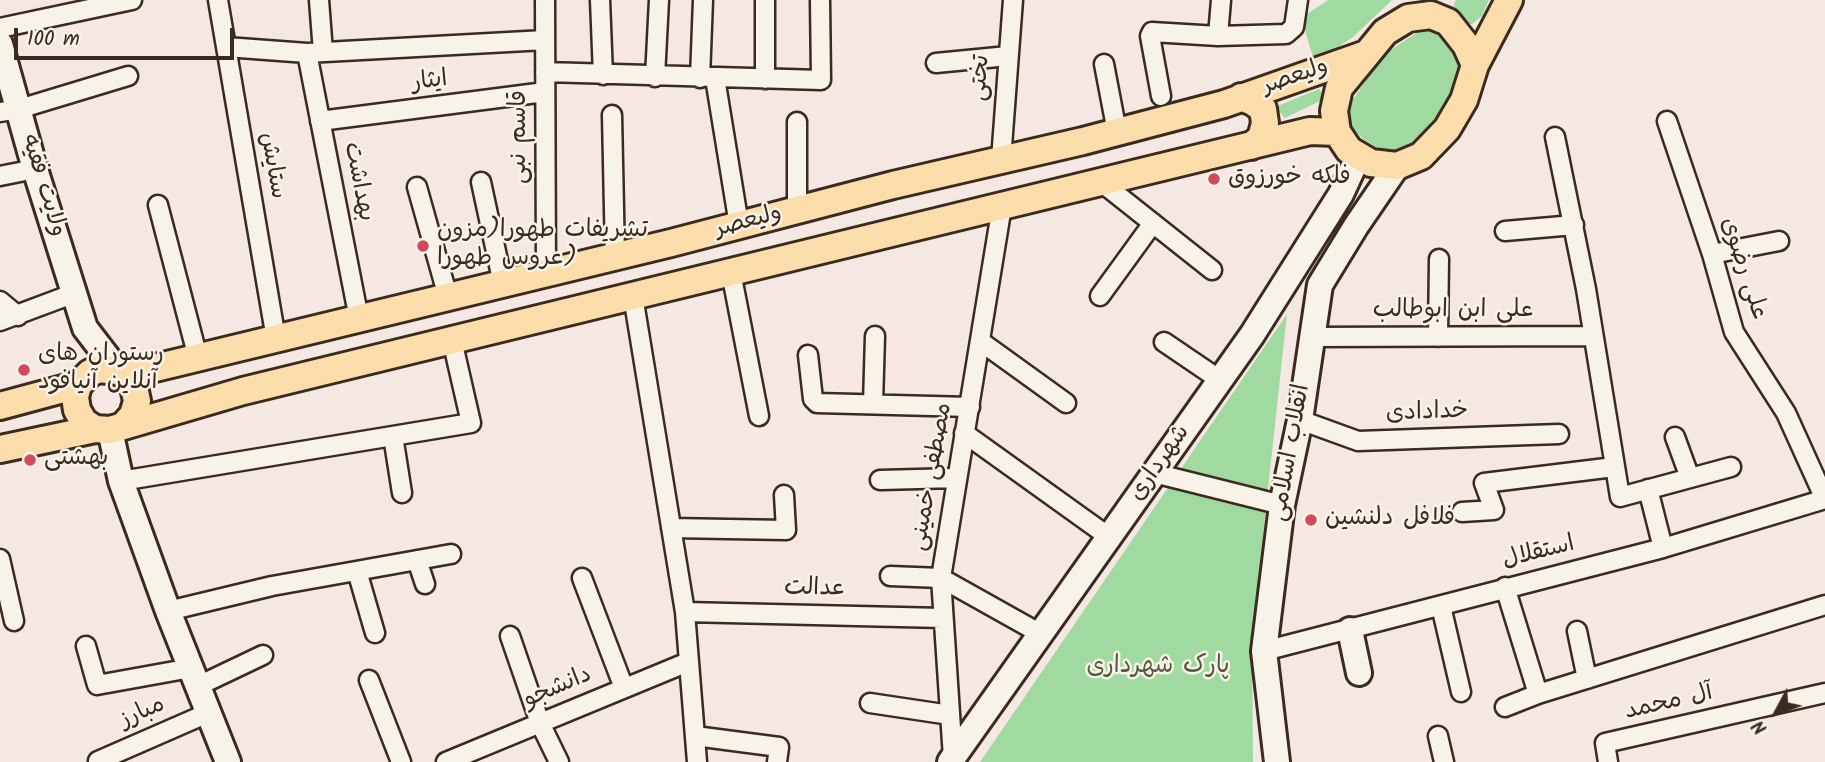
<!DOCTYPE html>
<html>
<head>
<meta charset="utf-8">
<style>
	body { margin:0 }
	#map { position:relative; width:1825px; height:762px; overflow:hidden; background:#f5e7e1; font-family:Kalam,sans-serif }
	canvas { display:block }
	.north { position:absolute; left:1741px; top:678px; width:70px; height:70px; -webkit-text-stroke:5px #f7f3e8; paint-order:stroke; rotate:229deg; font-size:19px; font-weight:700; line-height:28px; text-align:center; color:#3b2a1e }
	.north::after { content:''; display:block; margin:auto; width:24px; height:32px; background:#3b2a1e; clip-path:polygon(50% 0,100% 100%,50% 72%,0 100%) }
	.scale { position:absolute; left:14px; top:28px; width:220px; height:32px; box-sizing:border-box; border:4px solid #3b2a1e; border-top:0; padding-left:9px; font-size:21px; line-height:24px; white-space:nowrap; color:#3b2a1e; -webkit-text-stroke:5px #f7f3e8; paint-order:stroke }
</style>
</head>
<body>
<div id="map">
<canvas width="1825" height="762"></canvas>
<div class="north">N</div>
<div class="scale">100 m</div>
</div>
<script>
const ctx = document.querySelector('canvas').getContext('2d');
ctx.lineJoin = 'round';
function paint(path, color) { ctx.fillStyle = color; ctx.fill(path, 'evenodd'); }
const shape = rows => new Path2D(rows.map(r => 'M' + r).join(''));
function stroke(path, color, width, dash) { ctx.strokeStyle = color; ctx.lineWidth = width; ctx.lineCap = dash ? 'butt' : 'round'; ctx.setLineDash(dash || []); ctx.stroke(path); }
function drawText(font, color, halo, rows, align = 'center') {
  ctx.font = font + ' Kalam,"Playpen Sans Arabic",sans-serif'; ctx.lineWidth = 5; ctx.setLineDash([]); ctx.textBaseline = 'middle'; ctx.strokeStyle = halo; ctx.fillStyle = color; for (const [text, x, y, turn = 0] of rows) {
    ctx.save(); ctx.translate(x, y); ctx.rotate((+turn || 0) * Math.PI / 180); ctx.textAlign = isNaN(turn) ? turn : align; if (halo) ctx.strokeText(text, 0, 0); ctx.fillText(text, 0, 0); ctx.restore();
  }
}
paint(shape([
	[1328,0,1392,0,1353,37,1328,54,1314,60,1301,18],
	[1456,0,1489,0,1482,16,1472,24,1463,24,1455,15,1454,4],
	[1421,30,1444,32,1455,45,1459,62,1461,86,1421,136,1399,153,1384,152,1363,139,1351,126,1346,110,1383,55],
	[1319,89,1326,98,1285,118,1275,107],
	[1287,314,1252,636,1253,762,980,762]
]), '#a0daa0');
const street = shape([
	[218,0,276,339],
	[319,0,323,52],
	[545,0,546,274],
	[600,0,603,75],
	[0,28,132,0],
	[1218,36,1221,0],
	[226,47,307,53,545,40],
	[307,53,359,319],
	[936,63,1008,56],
	[1104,64,1117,132],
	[545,72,821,80,820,0],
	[655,77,659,0],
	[700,78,703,0],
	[715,78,739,225],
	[765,79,765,0],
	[1161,96,1150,36,1152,32,1218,36,1286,34,1294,27,1298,0],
	[0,112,19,109,128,76],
	[612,115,615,257],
	[320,121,545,92],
	[1667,121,1712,254,1734,332,1786,413,1825,499],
	[797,122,797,210],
	[1555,137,1586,289,1620,497,1731,467],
	[1001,160,1013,0],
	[0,176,35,169],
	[481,182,503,284],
	[1101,182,1212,270],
	[417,187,448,297],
	[158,205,198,358],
	[1505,231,1574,225],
	[1712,254,1779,241],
	[731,272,759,416],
	[633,296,685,612,697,762],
	[1100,296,1153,223],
	[0,301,18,316],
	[0,321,75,293],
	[1312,337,1593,336],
	[1438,337,1439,259],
	[980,341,1066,403],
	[1164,342,1220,380],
	[808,355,813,399,817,403,970,407],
	[873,404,875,336],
	[1300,420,1358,441,1559,434],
	[964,433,1109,537],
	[393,436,402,493],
	[1675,437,1690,478],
	[1154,473,1282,505],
	[880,480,957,478],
	[121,481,471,423,452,340],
	[1648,489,1663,548],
	[1462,512,1494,510,1484,483,1614,467],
	[671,528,786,530,784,495],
	[0,559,14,621],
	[417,560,425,584],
	[357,571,375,633],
	[890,576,941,578,1041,634],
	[582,578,624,688],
	[1505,587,1538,694],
	[1441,606,1461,692],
	[168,611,272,586,451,554],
	[685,612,943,618],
	[1577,631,1587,679],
	[510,636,540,723,559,762],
	[86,646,97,685,191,668],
	[1264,651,1663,548,1825,499],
	[369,680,401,762],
	[198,686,263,655],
	[870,703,950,715],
	[1505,707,1538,694,1825,605],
	[695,736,779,747,777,762],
	[1438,736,1444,762],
	[953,758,941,578,1002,206],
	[98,761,208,713],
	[446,762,688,662],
	[1608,762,1605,743,1825,693]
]);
const secondary = shape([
	[0,44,35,169,85,328,118,371],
	[110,430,121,481,168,611,228,762],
	[1350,630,1359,673],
	[950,762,1252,335,1341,194,1358,157],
	[1277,762,1264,651,1282,505,1300,420,1320,285,1356,226,1397,166]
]);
const primary = shape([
	[1475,65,1466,45,1448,22,1431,15,1408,18,1385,32,1339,88,1334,111,1337,132,1349,150,1371,163,1397,166,1421,156,1447,129,1464,100,1475,65,1509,0],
	[1241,97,1253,102,1263,109,1265,123,1261,138,1251,146],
	[126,375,671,243,893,185,1083,141,1224,104,1366,54],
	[0,406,78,385],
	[124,425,133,415,137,401,134,387,126,375,118,371,99,369,90,373,78,385,75,397,77,410,84,422,95,429,110,430,243,391,973,213,1310,131,1337,132],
	[0,449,95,429]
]);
stroke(street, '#3b2a1e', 23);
stroke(secondary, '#3b2a1e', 30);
stroke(primary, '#3b2a1e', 32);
stroke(street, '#f7f3e8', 18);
stroke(secondary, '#f7f3e8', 24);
stroke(primary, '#fbddab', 26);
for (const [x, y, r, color] of [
	[1214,179,7,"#d1495b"],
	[423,246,7,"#d1495b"],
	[24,370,7,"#d1495b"],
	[30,460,7,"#d1495b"],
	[1311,520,7,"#d1495b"]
]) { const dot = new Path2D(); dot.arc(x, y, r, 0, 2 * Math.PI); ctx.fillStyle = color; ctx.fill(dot); stroke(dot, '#f7f3e8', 2.5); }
drawText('24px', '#3b2a1e', '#f7f3e8', [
	["تختی",982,78,-86],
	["ولیعصر",1296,78,-19],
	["ایثار",430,83,-7],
	["قاسم نبی",521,137,-90],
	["ستایش",271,166,80],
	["بهداشت",357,182,79],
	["ولایت فقیه",42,186,73],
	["ولیعصر",749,223,-15],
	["علی رضوی",1742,269,72],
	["علی ابن ابوطالب",1453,312],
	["خدادادی",1427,414,-2],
	["انقلاب اسلامی",1292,453,-80],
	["شهرداری",1161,464,-55],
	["مصطفی خمینی",933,477,-80],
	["استقلال",1539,554,-14],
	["عدالت",815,590,1],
	["دانشجو",558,689,-23],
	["آل محمد",1669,704,-13],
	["مبارز",143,714,-24]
]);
drawText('24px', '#3b2a1e', '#f7f3e8', [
	["فلکه خورزوق",1228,179],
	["تشریفات طهورا(مزون",437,232],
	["عروس طهورا)",437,260],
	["رستوران های",38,356],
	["آنلاین آنیافود",38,384],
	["بهشتی",44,460],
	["فلافل دلنشین",1325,520]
], 'left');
drawText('24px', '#54563e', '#f7f3e8', [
	["پارک شهرداری",1158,668]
]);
</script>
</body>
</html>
